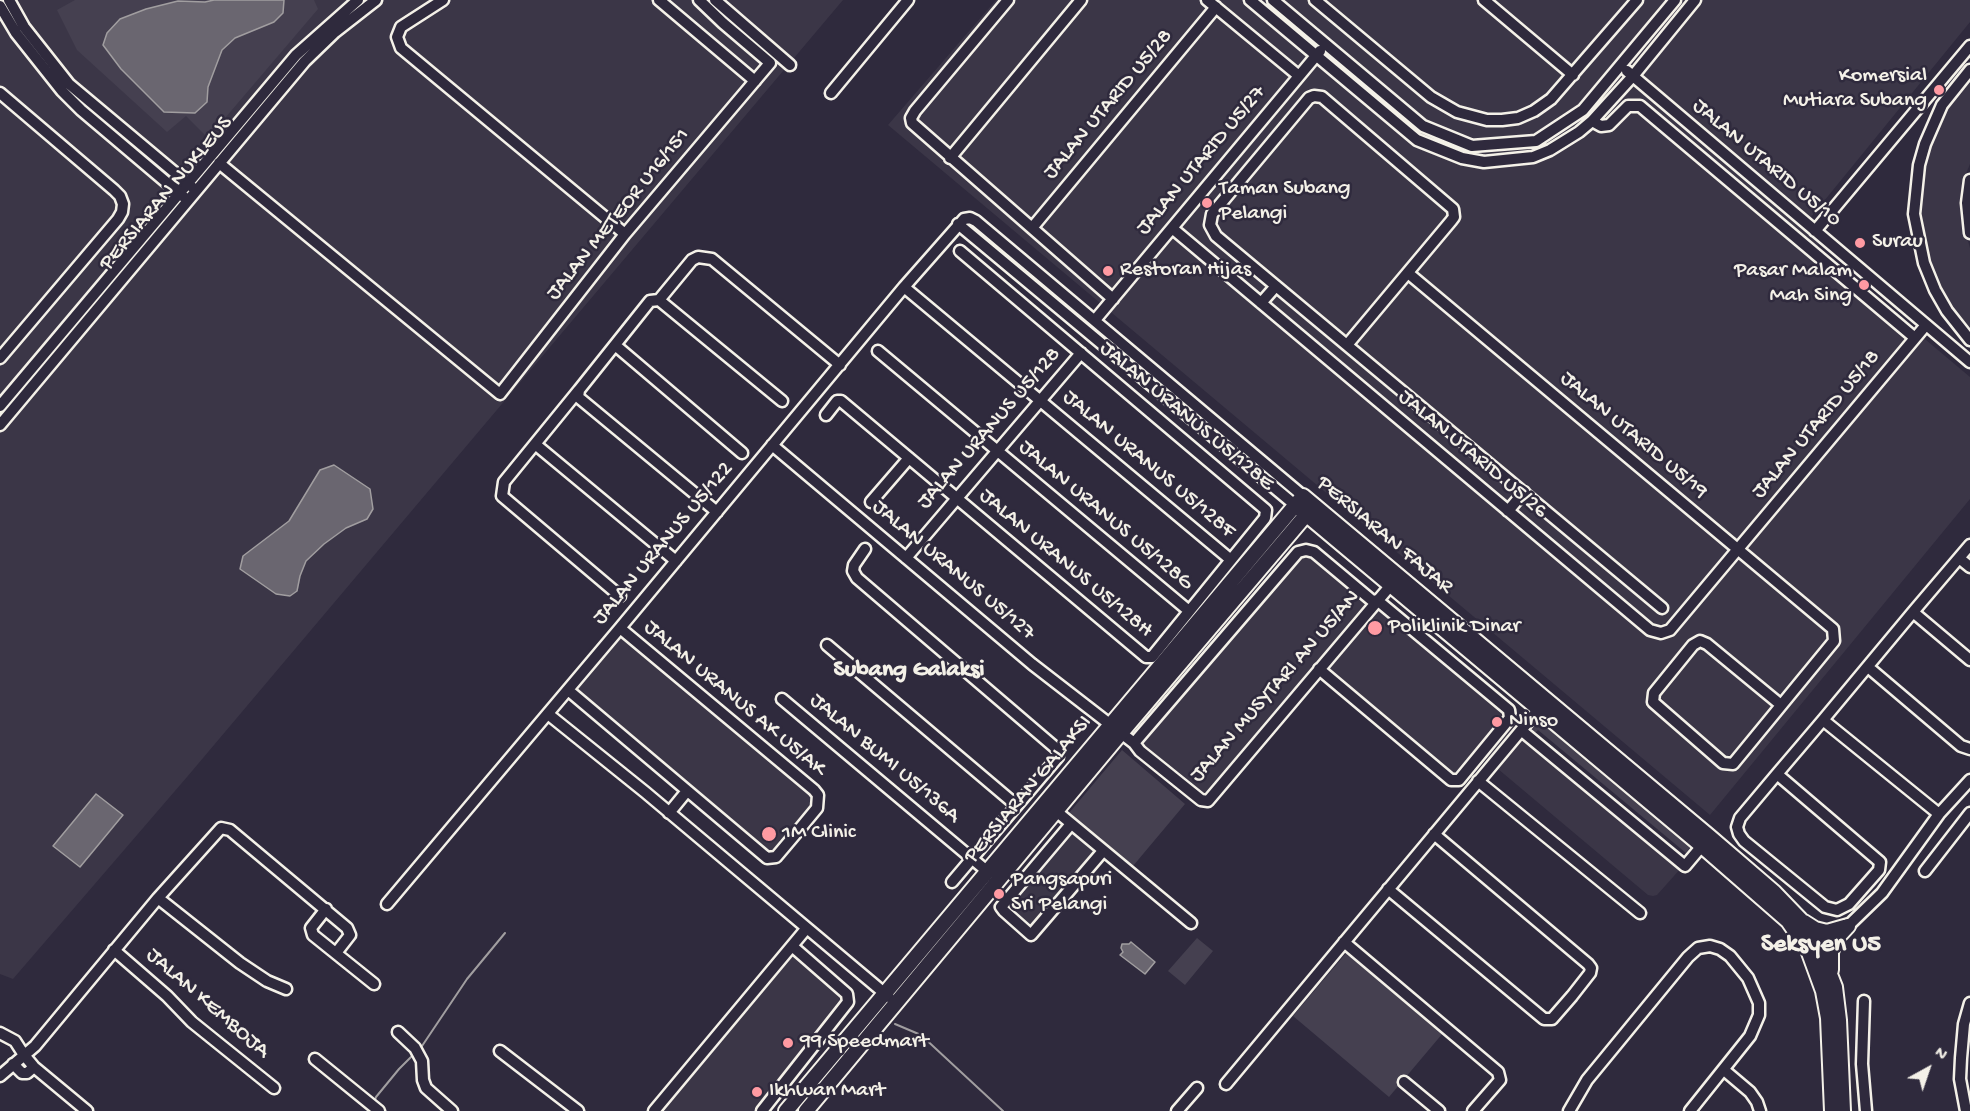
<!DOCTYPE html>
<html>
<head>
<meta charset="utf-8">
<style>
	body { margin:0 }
	#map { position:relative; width:1970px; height:1111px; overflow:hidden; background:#2f2a3d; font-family:"Gochi Hand",sans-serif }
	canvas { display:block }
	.north { position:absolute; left:1898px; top:1039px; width:60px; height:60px; -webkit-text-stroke:4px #2f2a3d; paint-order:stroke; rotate:40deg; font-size:16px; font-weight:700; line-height:24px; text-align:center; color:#f4f1e8 }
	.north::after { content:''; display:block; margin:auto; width:21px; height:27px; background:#f4f1e8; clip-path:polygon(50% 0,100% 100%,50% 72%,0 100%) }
</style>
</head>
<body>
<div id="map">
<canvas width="1970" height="1111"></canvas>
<div class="north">N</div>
</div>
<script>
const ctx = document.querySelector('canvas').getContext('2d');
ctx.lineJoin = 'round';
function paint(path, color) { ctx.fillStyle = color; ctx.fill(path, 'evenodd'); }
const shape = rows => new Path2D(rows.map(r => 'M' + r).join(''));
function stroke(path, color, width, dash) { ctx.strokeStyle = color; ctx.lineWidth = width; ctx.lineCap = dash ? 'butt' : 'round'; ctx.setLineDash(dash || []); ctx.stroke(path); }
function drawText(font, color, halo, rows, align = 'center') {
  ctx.font = font + ' "Gochi Hand",sans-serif'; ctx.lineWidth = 5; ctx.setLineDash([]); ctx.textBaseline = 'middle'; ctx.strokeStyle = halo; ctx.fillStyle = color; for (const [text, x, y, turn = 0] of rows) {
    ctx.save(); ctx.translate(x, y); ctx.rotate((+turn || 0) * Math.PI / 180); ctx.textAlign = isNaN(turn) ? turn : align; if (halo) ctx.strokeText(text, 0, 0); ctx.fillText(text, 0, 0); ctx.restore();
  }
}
paint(shape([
	[0,0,843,0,187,777,13,979,0,974],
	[996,0,1970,0,1970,22,1811,217,1819,250,1970,377,1970,499,1710,815,888,125],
	[1970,75,1970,164,1965,176,1962,204,1963,223,1970,248,1970,335,1949,309,1928,264,1917,215,1921,170,1944,108],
	[1313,554,1506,716,1505,719,1682,867,1657,895,1653,896,1648,895,1479,753,1454,778,1319,665,1207,798,1138,743,1300,555],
	[620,634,813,795,814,806,775,853,768,855,572,690],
	[1071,828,1099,851,1031,931,1005,907],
	[792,951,842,994,842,1005,757,1111,658,1111]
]), '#3b3647');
paint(shape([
	[75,0,314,0,318,9,208,138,186,116,167,132,77,50,57,10],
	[1542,718,1618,781,1628,794,1691,846,1686,853,1538,730,1534,734,1531,731],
	[1122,750,1185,804,1133,866,1069,813],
	[1197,938,1213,951,1185,985,1168,971],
	[1347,952,1443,1033,1389,1097,1293,1016]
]), '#454050');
const water = shape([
	[214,0,284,0,283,13,274,22,235,38,222,50,208,87,207,102,195,113,164,112,121,69,103,45,107,33,120,19,146,9,178,1,205,2,214,0],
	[334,465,370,489,373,509,367,519,346,528,324,544,306,561,300,576,297,591,290,596,276,594,240,569,243,556,289,521,320,470,334,465],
	[96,794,123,815,80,867,53,846,96,794],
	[1131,942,1155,962,1145,974,1120,955,1123,952,1121,948,1122,944,1129,944,1131,942]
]);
paint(water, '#6a6670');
stroke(water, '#a19ea0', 1.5);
stroke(shape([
	[895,1024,921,1035,1003,1111],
	[420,1049,467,979,505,933],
	[374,1103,376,1097,399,1069,413,1055]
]), '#a19ea0', 2);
const minor = shape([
	[9,0,24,27,69,84,192,187],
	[443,0,401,27,397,37,401,48,625,234],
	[659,0,755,81],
	[715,0,790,65],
	[1008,0,915,111,911,118,912,123,1113,299],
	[1207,0,1299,76],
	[1250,0,1417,140,1462,158,1484,162,1533,157,1550,150,1579,132,1592,121,1633,76,1695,0],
	[1273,0,1423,126,1472,146,1536,141,1583,110,1675,0],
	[1315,0,1431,97,1457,112,1487,120,1502,120,1518,118,1534,111,1551,99,1637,0],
	[1484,0,1573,75],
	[0,6,16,33,62,91,81,110,185,198],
	[1970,70,1942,105,1925,144,1919,165,1914,214,1924,263,1935,290,1947,311,1970,340],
	[1627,71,1970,362],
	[0,93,114,190,120,196,123,204,122,212,118,219,0,358],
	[831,93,908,0],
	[1592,121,1601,126,1609,125,1628,106,1640,106,1915,338],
	[950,158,1081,0],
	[219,163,500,394,625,234,770,63,723,23,699,0],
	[1970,180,1967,203,1970,233],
	[958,224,1295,505],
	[1032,228,1216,7],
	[1172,228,1650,630,1661,633,1670,630,1926,325],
	[1815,231,1970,46],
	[1408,273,1833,629,1834,641,1733,764,1723,763,1653,702,1654,693,1693,645,1700,641,1707,644,1781,705],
	[904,287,1231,560],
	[659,300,782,401],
	[1261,303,1276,286],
	[1095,320,1320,51],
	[615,345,742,453],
	[1347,345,1451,221,1454,217,1453,209,1322,97,1314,96,1309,98,1212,214,1210,225,1216,236,1662,608],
	[878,351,1189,611],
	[579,390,504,482,502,496,620,596],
	[0,406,296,55,358,0],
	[826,415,837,401,841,401,1146,657,1152,657,1265,518,1266,510,960,251],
	[0,425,305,61,335,32,376,0],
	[535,444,676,561],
	[772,445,1032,664,1134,743,1298,552,1306,550,1314,552,1375,603],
	[871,502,909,458],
	[1508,511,1524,492],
	[717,512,578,397,579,390,650,301,659,300,692,260,698,257,712,259,840,365],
	[865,549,854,565,853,571,857,578,1058,750,1058,757,952,882],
	[906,558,1081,353],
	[1959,558,1970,567],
	[1913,612,1970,660],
	[827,645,1016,805],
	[1868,667,1961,746,1970,749],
	[1319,669,1451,780,1459,780,1510,718,1509,710,1377,600],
	[568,690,767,858,776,857,798,831,817,808,818,795,814,790,620,628],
	[782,699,988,872],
	[548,714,645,792,889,997],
	[1823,720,1939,814],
	[1522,731,1685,866,1706,841],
	[1134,743,1140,751,1201,800,1208,801,1391,585],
	[1777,774,1880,862,1879,870,1849,904,1837,910,1825,907,1744,841,1739,834,1737,827,1740,818,1777,774,1823,720,1913,612,1970,545],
	[1478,781,1640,913],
	[1050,806,1191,923],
	[669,813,687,791],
	[1071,824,1001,907,1004,911,1031,935,1103,851],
	[1925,871,1970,813],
	[1388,889,1544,1019,1552,1019,1572,996,1590,973,1591,968,1588,964,1434,834],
	[158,898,240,963,267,981,286,989],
	[387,904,620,628,904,287,964,219,970,218,976,221,1303,496],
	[326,909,311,928,313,935,374,984],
	[1344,942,1498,1072,1500,1080,1473,1111],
	[1814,947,1848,926,1882,893,1939,814,1970,780],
	[114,950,167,996,192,1022,274,1088],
	[1864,1001,1862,1064,1866,1111],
	[398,1032,415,1048,422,1061,423,1080,426,1088,452,1111],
	[0,1033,15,1041,24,1055,34,1067,87,1111],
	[500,1051,578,1111],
	[315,1059,379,1111],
	[13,1064,22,1073,27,1073,34,1067],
	[1724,1070,1750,1092,1757,1102,1760,1111],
	[0,1076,35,1046,158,898,221,828,230,830,347,928,350,935,336,953],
	[1404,1082,1439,1111],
	[1226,1084,1543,704],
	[654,1111,806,929],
	[762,1111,848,1002,847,994,792,946],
	[1177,1111,1197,1088],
	[1569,1111,1587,1080,1688,957,1698,948,1710,946,1720,949,1730,956,1748,978,1759,1003,1759,1015,1750,1036,1690,1111],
	[1966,1111,1960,1079,1961,1058,1964,1024,1970,1003]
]);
const major = shape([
	[1295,505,1702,846,1788,921,1808,950,1823,991,1828,1018,1832,1111],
	[1804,922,1815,929,1827,932,1848,926],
	[1831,970,1831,952,1836,939,1848,926],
	[786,1111,1303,496,1710,837,1774,892,1800,919,1818,944,1835,987,1839,1020,1843,1111],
	[806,1111,1121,733,1311,509]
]);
stroke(minor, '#f4f1e8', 15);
stroke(major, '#f4f1e8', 18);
stroke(minor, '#2f2a3d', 10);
stroke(major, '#2f2a3d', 14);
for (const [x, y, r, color] of [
	[1939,90,6,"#ff9aa2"],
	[1207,203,6,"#ff9aa2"],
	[1860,243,6,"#ff9aa2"],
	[1108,271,6,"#ff9aa2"],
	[1864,285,6,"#ff9aa2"],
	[1375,628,8,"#ff9aa2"],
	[1497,722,6,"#ff9aa2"],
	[769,834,8,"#ff9aa2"],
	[999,894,6,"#ff9aa2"],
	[788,1043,6,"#ff9aa2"],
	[757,1092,6,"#ff9aa2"]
]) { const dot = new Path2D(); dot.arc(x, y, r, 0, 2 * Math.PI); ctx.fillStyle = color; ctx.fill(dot); stroke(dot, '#2f2a3d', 2); }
drawText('22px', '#f4f1e8', '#2f2a3d', [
	["Komersial",1927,77,"right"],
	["Mutiara Subang",1927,102,"right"],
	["Taman Subang",1219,190],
	["Pelangi",1219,215],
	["Surau",1872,243],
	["Restoran Hijas",1120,271],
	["Pasar Malam",1852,272,"right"],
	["Mah Sing",1852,297,"right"],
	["Poliklinik Dinar",1388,628],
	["Ninso",1509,722],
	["1M Clinic",782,834],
	["Pangsapuri",1011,881],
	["Sri Pelangi",1011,906],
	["99 Speedmart",800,1043],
	["Ikhwan Mart",769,1092]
], 'left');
drawText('22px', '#f4f1e8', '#2f2a3d', [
	["JALAN UTARID U5/28",1109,105,-50],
	["JALAN UTARID U5/27",1202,161,-50],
	["JALAN UTARID U5/10",1766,164,40],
	["PERSIARAN NUKLEUS",167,194,-50],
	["JALAN METEOR U16/151",619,215,-51],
	["JALAN URANUS U5/128E",1186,417,40],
	["JALAN UTARID U5/18",1817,425,-50],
	["JALAN URANUS U5/128",990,429,-49],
	["JALAN UTARID U5/19",1633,436,40],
	["JALAN UTARID U5/26",1472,455,40],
	["JALAN URANUS U5/128F",1148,465,40],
	["JALAN URANUS U5/128G",1105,516,40],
	["PERSIARAN FAJAR",1384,536,40],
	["JALAN URANUS U5/122",664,544,-50],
	["JALAN URANUS U5/128H",1065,564,40],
	["JALAN URANUS U5/127",953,571,40],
	["JALAN MUSYTARI AN U5/AN",1276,687,-49],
	["JALAN URANUS AK U5/AK",734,699,40],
	["JALAN BUMI U5/136A",884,759,40],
	["PERSIARAN GALAKSI",1029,790,-50],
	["JALAN KEMBOJA",207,1004,41]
]);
drawText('bold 24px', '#f4f1e8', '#2f2a3d', [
	["Subang Galaksi",909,671]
]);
drawText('bold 26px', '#f4f1e8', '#2f2a3d', [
	["Seksyen U5",1821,946]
]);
</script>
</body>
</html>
